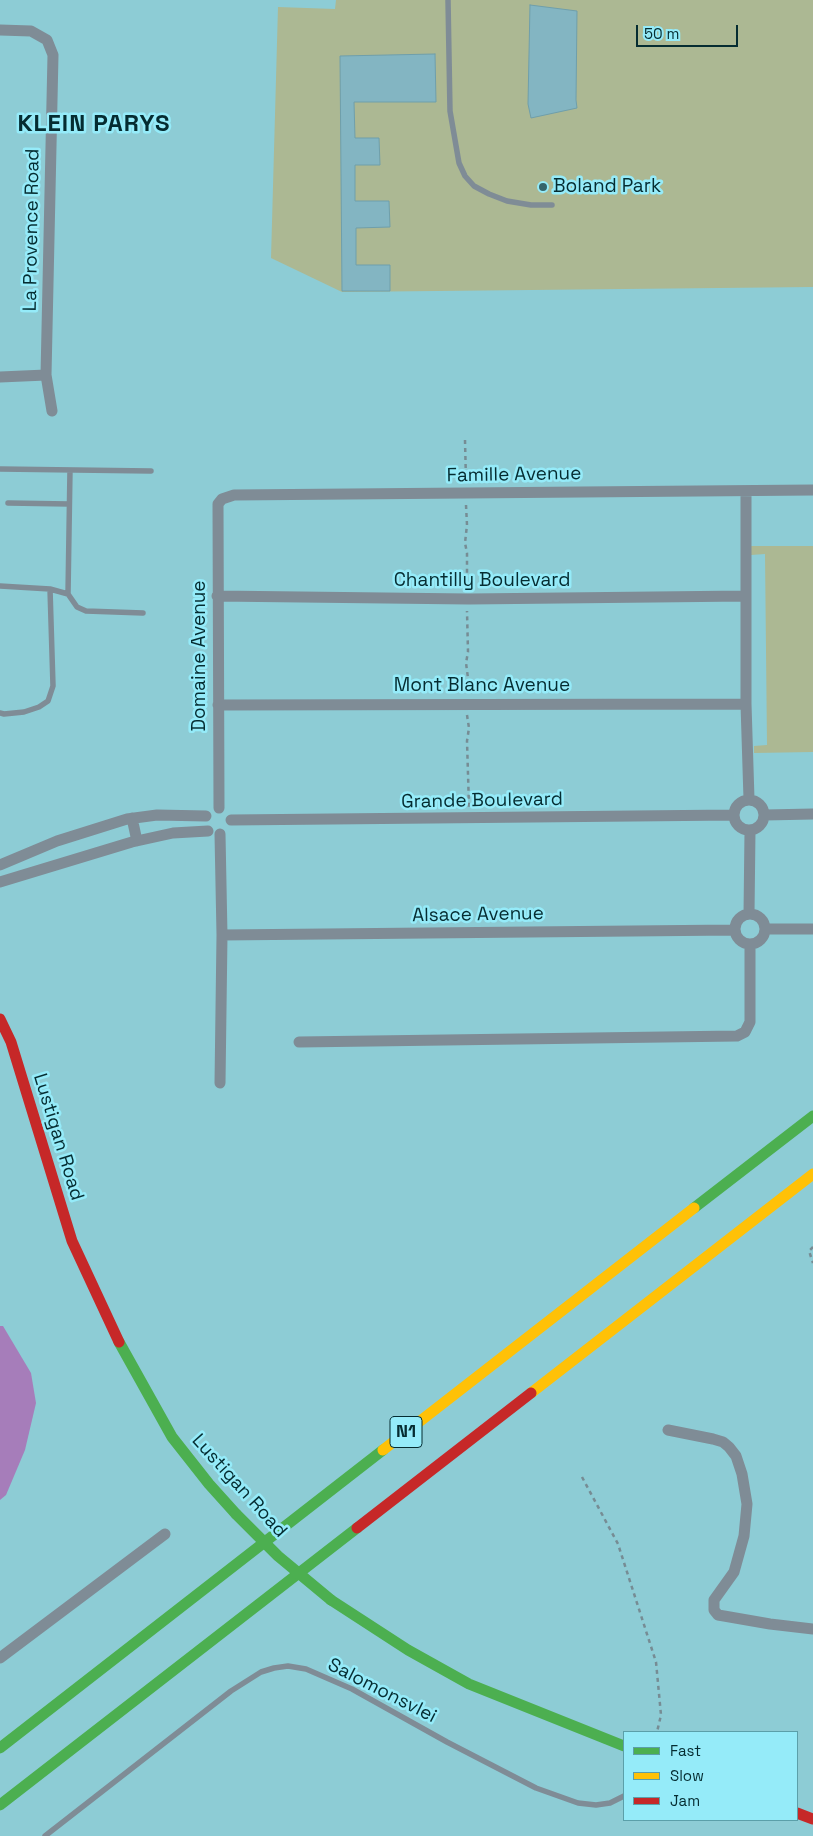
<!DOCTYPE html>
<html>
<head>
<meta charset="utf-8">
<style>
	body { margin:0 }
	#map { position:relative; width:813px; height:1836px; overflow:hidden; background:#8dccd5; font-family:"Space Grotesk",sans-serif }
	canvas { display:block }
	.legend { position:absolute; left:623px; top:1731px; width:175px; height:90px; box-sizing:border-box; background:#95ebf9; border:1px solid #5b9fa9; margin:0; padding:6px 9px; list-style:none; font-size:15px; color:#052c31 }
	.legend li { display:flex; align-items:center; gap:10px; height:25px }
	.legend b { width:25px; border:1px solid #5b9fa9 }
	.scale { position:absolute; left:636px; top:25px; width:102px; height:22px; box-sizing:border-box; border:2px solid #052c31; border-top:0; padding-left:6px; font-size:15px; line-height:18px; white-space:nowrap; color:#052c31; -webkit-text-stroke:4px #95ebf9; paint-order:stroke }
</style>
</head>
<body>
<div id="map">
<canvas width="813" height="1836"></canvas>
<ul class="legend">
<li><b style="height:6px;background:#4caf50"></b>Fast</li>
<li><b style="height:6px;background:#ffc107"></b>Slow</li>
<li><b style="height:6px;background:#c62828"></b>Jam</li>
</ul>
<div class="scale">50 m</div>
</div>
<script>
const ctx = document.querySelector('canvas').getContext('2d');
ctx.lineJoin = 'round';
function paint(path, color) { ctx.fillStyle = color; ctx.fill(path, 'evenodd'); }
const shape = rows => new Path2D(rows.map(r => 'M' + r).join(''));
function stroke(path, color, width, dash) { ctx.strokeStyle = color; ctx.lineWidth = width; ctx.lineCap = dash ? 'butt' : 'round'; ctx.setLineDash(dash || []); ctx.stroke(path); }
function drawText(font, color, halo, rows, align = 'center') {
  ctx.font = font + ' "Space Grotesk",sans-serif'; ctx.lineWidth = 5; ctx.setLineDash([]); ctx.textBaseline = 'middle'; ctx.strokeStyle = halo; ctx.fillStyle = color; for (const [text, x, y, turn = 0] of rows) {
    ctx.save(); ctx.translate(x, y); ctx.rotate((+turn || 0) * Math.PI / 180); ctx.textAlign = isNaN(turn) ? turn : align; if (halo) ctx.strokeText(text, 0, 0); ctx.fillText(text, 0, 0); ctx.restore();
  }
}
paint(shape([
	[336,0,813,0,813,287,342,292,271,258,278,7,335,9],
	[751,546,813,546,813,752,754,753,754,746,767,745,765,554,751,555]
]), '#acb893');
paint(shape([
	[0,1326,3,1326,31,1373,36,1403,25,1450,6,1495,0,1500]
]), '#a67dba');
const building = shape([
	[530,5,577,11,576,100,577,108,531,118,528,104,530,5],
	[435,54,436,102,354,102,355,138,379,138,380,165,355,165,355,201,389,201,390,227,356,228,356,265,390,265,390,291,342,291,340,56,435,54]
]);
paint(building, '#83b5c2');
stroke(building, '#6f9fab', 1);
stroke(shape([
	[465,440,466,482],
	[466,505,467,525,465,543,467,553,467,588],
	[467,692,468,678,466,663,468,652,467,611],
	[467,715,469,728,467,741,469,807],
	[813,1247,809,1251,813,1263],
	[582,1477,618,1544,656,1662,661,1715,657,1732]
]), '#768c94', 2.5, [4, 4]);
stroke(shape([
	[448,0,450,111,459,163,465,176,474,186,489,194,507,201,531,205,552,205],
	[0,469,151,471],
	[70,470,68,594,77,607,86,611,143,613],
	[8,503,69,504],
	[0,586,50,589,68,594],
	[0,713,4,714,24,712,39,707,48,701,53,686,50,589],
	[45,1836,231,1691,261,1672,274,1668,288,1666,306,1669,352,1689,447,1742,536,1788,578,1803,596,1805,610,1803,624,1796]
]), '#7f8c96', 5.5);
stroke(shape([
	[0,30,31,31,47,40,53,55,46,375,52,411],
	[0,377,46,375],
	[746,491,746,704,749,799],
	[217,596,469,599,746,596],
	[218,705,746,704],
	'734 815a15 15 0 1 1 30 0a15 15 0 1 1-30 0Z',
	[219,808,218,504,222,499,234,495,813,490],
	[765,815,813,814],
	[132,818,137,841],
	[231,820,734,815],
	[0,865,57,841,127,819,157,815,206,816],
	[0,882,132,842,173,833,208,831],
	'735 929a15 15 0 1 1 30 0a15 15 0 1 1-30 0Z',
	[749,914,750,831],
	[765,929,813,929],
	[222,935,734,930],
	[299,1042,737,1036,745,1032,750,1022,750,945],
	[220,1083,222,935,220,834],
	[668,1430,713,1439,723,1442,729,1447,736,1456,742,1474,747,1504,744,1536,734,1572,714,1600,714,1610,718,1615,724,1616,770,1624,813,1629],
	[0,1658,165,1534]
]), '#7f8c96', 11);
stroke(shape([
	[694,1208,813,1116],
	[119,1342,172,1437,209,1484,236,1514],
	[331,1600,408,1650,469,1684,624,1746],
	[0,1748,383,1450],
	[0,1805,357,1528]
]), '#4caf50', 11);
stroke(shape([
	[531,1393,813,1174],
	[383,1450,694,1208]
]), '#ffc107', 11);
stroke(shape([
	[0,1019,11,1042,72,1241,119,1342],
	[357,1528,531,1393],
	[797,1813,813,1819]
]), '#c62828', 11);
stroke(shape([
	[236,1514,278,1556,331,1600]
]), '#4caf50', 11);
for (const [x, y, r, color] of [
	[543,187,5,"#35646a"]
]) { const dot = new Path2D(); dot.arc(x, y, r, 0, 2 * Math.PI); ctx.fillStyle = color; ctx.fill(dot); stroke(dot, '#95ebf9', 2); }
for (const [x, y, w] of [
	[406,1432,32]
]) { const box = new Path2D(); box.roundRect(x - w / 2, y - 15.5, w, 31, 4); ctx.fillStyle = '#95ebf9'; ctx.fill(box); stroke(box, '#052c31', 1); }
drawText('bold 18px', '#052c31', null, [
	["N1",406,1432]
]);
drawText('19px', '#052c31', '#95ebf9', [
	["Boland Park",553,187]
], 'left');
drawText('19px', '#052c31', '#95ebf9', [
	["La Provence Road",32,230,-89],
	["Famille Avenue",514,475,-1],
	["Chantilly Boulevard",482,581],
	["Domaine Avenue",200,656,-90],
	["Mont Blanc Avenue",482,686],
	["Grande Boulevard",482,801,-1],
	["Alsace Avenue",478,915,-1],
	["Lustigan Road",58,1137,73],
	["Lustigan Road",239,1486,48],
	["Salomonsvlei",382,1691,27]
]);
ctx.letterSpacing = '1px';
drawText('bold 24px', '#052c31', '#95ebf9', [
	["KLEIN PARYS",94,124]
]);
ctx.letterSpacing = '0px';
</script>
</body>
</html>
